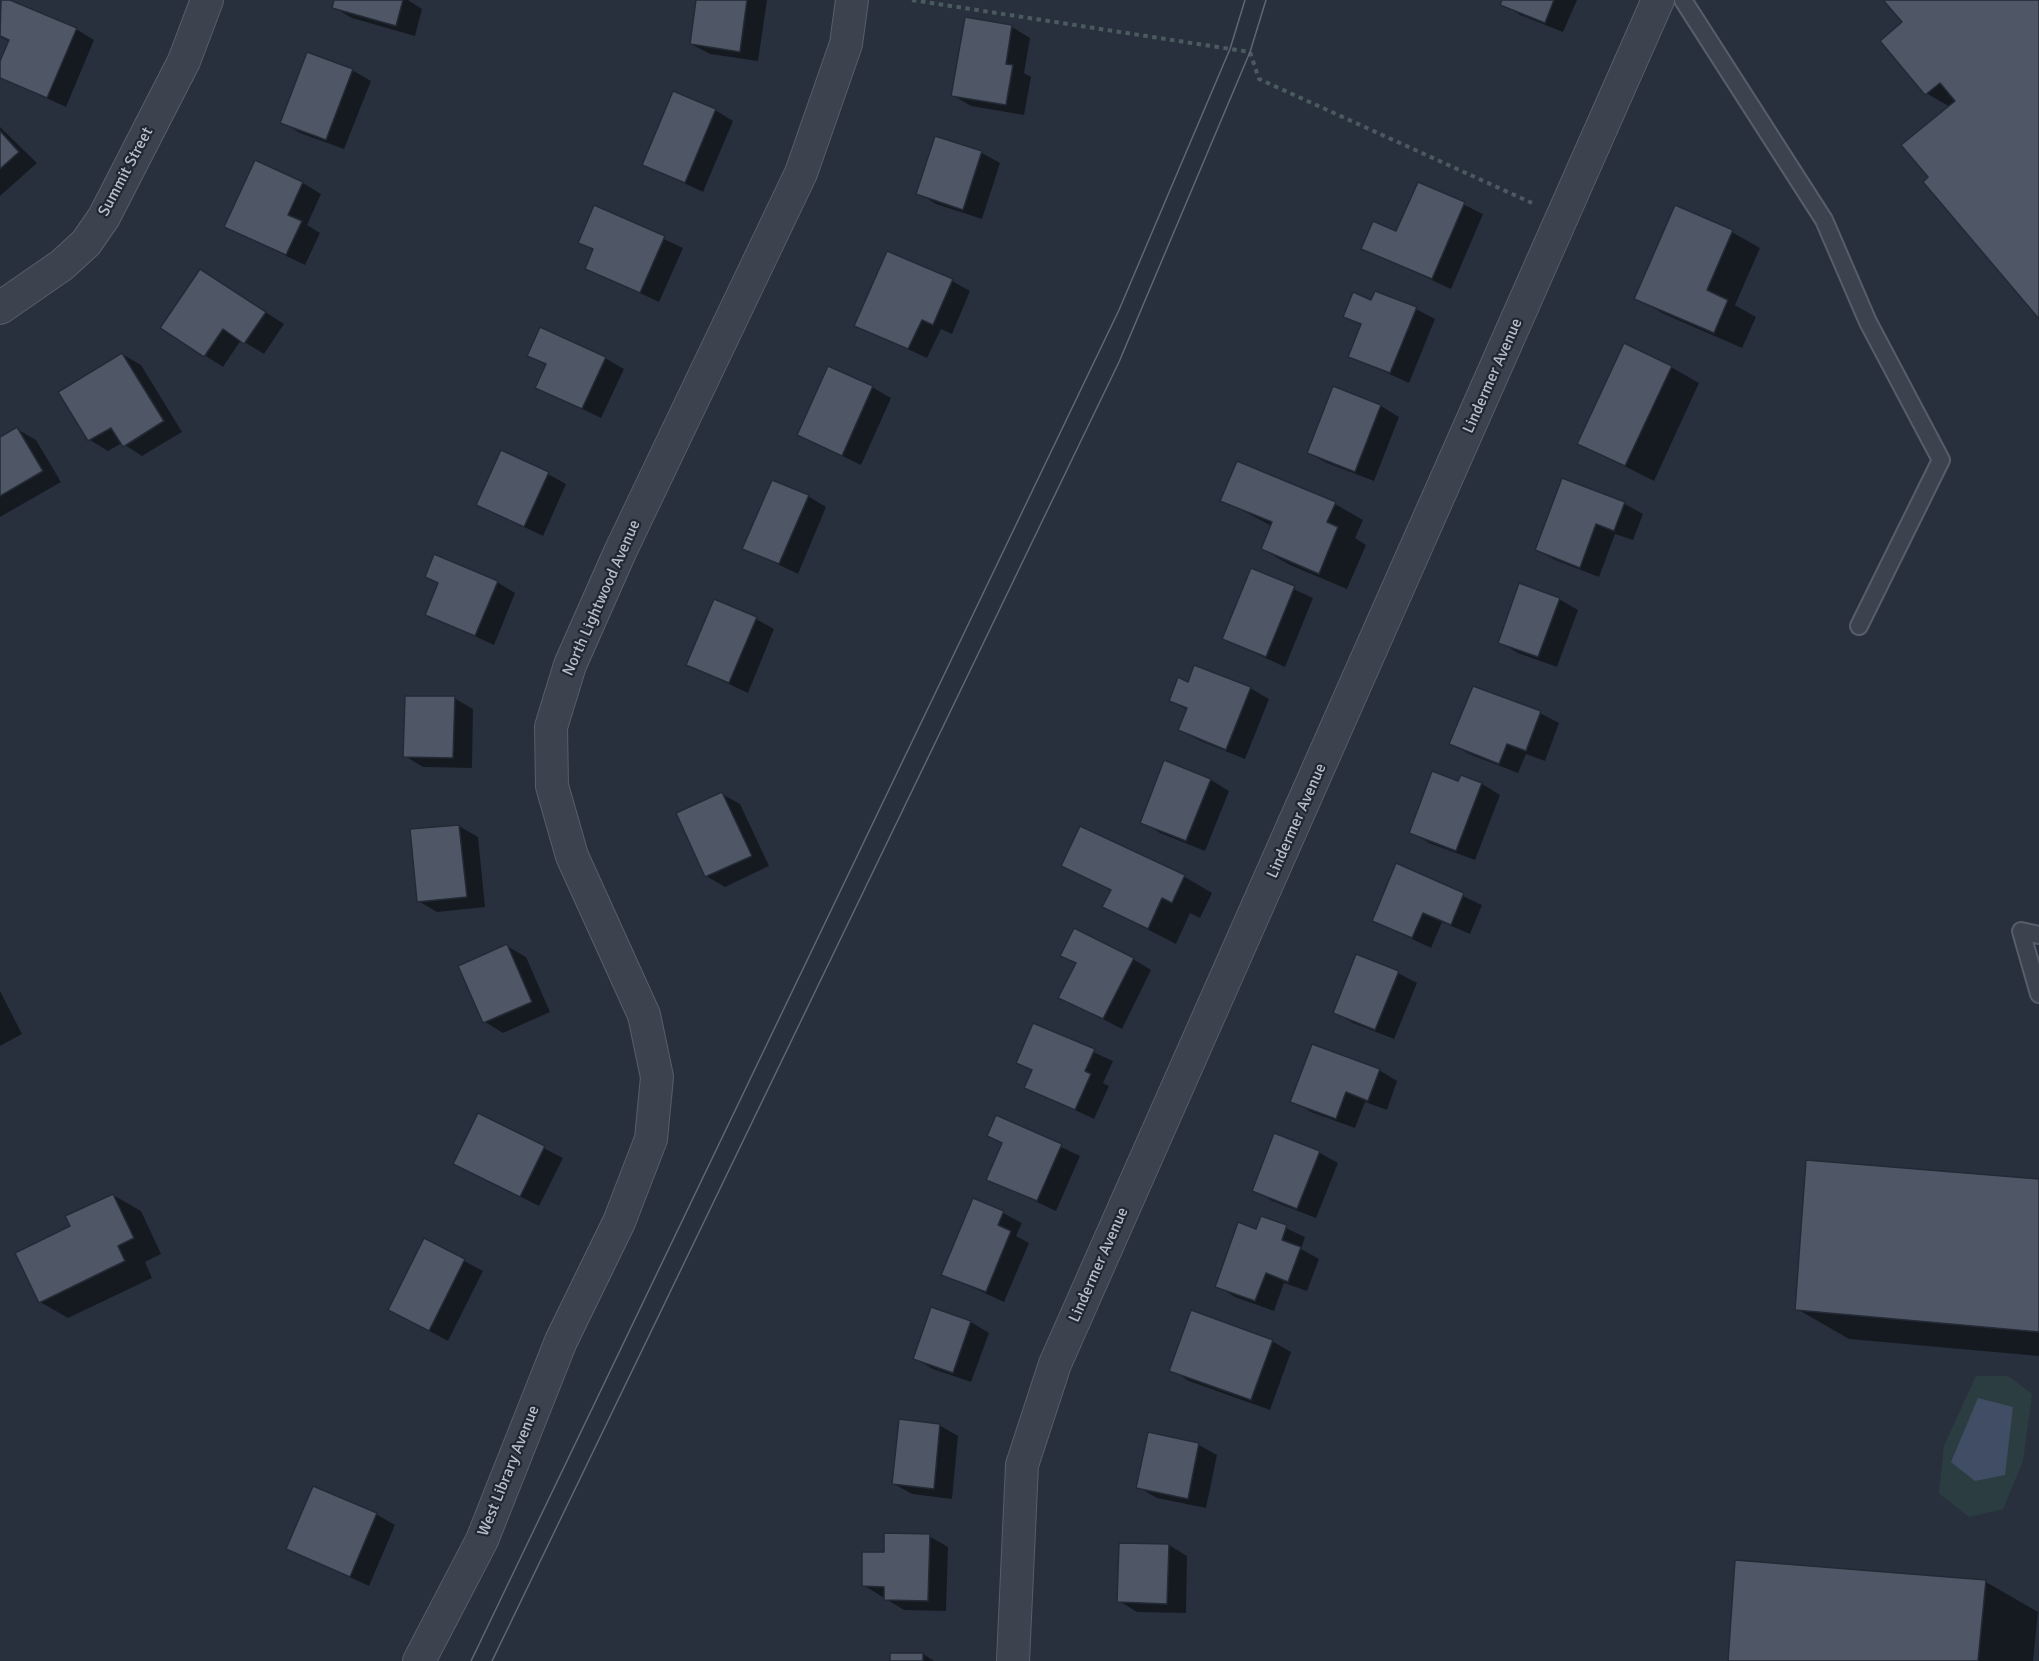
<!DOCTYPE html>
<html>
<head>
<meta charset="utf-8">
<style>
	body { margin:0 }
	canvas { display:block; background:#28303e }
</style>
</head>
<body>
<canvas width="2039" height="1661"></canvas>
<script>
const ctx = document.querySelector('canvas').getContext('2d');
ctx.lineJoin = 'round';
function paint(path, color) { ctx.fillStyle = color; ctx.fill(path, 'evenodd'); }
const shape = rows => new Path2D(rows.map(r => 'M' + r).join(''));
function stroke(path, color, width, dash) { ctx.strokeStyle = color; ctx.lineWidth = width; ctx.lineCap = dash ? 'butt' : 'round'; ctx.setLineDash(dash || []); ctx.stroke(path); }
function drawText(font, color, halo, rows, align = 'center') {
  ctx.font = font + ' Signika,sans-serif'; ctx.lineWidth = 4.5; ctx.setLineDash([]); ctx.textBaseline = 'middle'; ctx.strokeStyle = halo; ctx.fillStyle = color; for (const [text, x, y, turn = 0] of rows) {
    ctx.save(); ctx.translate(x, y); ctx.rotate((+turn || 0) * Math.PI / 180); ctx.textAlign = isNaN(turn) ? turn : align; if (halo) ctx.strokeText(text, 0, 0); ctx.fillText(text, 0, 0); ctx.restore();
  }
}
paint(shape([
	[1976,1376,2008,1376,2032,1394,2023,1461,2003,1509,1969,1517,1939,1493,1944,1446]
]), '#2b3d40');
paint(shape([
	[1978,1398,2013,1407,2005,1475,1975,1481,1951,1462]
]), '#404d65');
paint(shape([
	[3,0,76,29,94,40,66,107,0,77,0,65,10,42,0,37,0,6],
	[335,0,408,0,422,9,415,36,352,18,333,7],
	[697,0,767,0,758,61,710,54,691,44],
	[1504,0,1577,0,1563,32,1520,15,1502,4],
	[1885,0,2039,0,2039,317,1930,177,1950,107,1926,93,1904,23],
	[966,19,1012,27,1030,38,1024,73,1031,77,1024,115,971,106,952,95],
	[352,70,371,81,344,149,300,133,281,122],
	[715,110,733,121,703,192,644,164],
	[0,127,37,163,0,196],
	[936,138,982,153,1000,163,982,219,936,204,918,193],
	[303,183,321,194,307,225,320,233,305,265,226,227],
	[1419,183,1483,214,1451,289,1363,248,1397,233],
	[595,207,683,248,659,302,587,268,594,251,580,242],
	[1676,207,1732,232,1760,248,1735,305,1756,317,1742,348,1664,314,1636,298],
	[201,271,284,324,264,354,241,340,223,367,162,328],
	[952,281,970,291,952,334,941,329,927,358,856,325],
	[1372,302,1416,309,1435,319,1409,383,1350,356,1362,326,1345,316],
	[122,354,141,365,182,432,142,456,122,443,108,451,90,440,60,392],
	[529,355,605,358,624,369,601,418,537,387,547,366],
	[1671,367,1699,383,1654,481,1579,443],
	[872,387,891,398,861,465,799,435],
	[1333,388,1381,406,1399,417,1374,481,1327,463,1308,453],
	[17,429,36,440,61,482,0,517,0,439],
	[548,474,566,484,543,536,478,505],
	[1563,480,1625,504,1643,514,1633,540,1615,534,1599,577,1555,560,1536,550],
	[808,496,826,507,798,574,744,548],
	[1222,500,1335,504,1363,520,1355,538,1366,545,1347,589,1290,565,1262,549,1272,526],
	[1252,570,1313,598,1285,667,1224,639],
	[426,577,497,582,515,593,494,645,427,614,439,584],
	[1559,599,1578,610,1557,667,1518,653,1499,642],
	[756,619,774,629,748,693,688,665],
	[1189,684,1250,688,1269,699,1245,759,1198,740,1179,730,1187,710,1171,700],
	[454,698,473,709,472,768,423,767,405,756],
	[1540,713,1559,723,1545,761,1526,754,1518,773,1469,754,1451,744],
	[1165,762,1211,780,1229,791,1205,851,1160,833,1142,822],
	[1482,784,1500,795,1475,860,1429,843,1411,832],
	[722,794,740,804,769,866,725,887,706,876],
	[459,826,478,837,485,907,437,912,418,901],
	[1081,828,1185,877,1212,893,1200,918,1190,913,1176,944,1104,907,1112,891,1063,865],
	[1397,865,1482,905,1470,934,1442,922,1431,948,1374,921],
	[507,946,526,957,550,1012,503,1033,485,1022],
	[1062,956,1133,959,1151,970,1122,1029,1060,997,1077,964],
	[1398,973,1417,983,1394,1039,1353,1023,1334,1012],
	[0,991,22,1034,0,1046],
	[1034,1025,1113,1061,1103,1083,1109,1086,1094,1119,1026,1087,1033,1071,1018,1062],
	[1379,1070,1397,1081,1387,1110,1365,1102,1355,1128,1311,1112,1292,1101],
	[479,1115,563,1158,539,1206,455,1164],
	[997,1117,1080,1156,1056,1211,988,1179,1003,1144,989,1136],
	[1275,1135,1320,1153,1338,1163,1316,1218,1272,1201,1254,1190],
	[2039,1181,2039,1356,1849,1339,1797,1309],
	[113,1195,141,1211,161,1254,145,1262,152,1278,68,1318,40,1302,72,1227],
	[1003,1213,1022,1223,1016,1236,1029,1243,1004,1302,943,1274],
	[1262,1217,1305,1237,1301,1249,1319,1259,1307,1291,1284,1283,1274,1311,1235,1297,1217,1286,1257,1231],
	[425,1240,483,1271,448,1341,409,1320],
	[932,1309,971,1322,989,1333,971,1382,933,1369,914,1358],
	[1272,1341,1291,1352,1270,1410,1189,1381,1171,1370],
	[939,1425,958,1436,952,1499,912,1494,894,1484],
	[1149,1434,1199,1445,1217,1455,1206,1508,1157,1498,1138,1487],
	[376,1514,395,1525,369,1586,288,1549],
	[929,1536,948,1547,946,1611,904,1610,863,1585,885,1554],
	[1169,1545,1187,1556,1186,1613,1137,1612,1119,1601],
	[1986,1582,2038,1612,2033,1661,1730,1661],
	[923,1654,934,1661,892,1661]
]), '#0007');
const building = shape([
	[1,0,10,0,77,28,47,98,0,78,0,61,9,40,0,36,1,0],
	[334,0,403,0,396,26,332,8,334,0],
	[696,0,747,0,740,52,690,44,696,0],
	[1502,0,1554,0,1545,23,1500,5,1502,0],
	[1883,0,2039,0,2039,319,1923,182,1928,177,1901,145,1955,101,1940,83,1925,95,1880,41,1902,22,1883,0],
	[965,17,1012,25,1006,64,1013,65,1006,105,951,96,965,17],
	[307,52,353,69,326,140,280,123,307,52],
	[673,91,716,109,685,183,642,165,673,91],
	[0,131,19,152,0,169,0,131],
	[935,136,982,151,963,210,916,194,935,136],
	[255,160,303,182,288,215,302,221,286,255,224,227,255,160],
	[1418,182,1465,202,1432,279,1361,249,1373,221,1396,231,1418,182],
	[594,205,665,236,640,293,585,269,593,249,578,243,594,205],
	[1675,205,1733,230,1707,290,1728,300,1714,333,1634,299,1675,205],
	[887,251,953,279,933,325,922,320,908,349,854,326,887,251],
	[200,269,266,312,244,344,223,329,204,357,160,328,200,269],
	[1375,291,1417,307,1390,373,1348,357,1361,324,1343,317,1353,292,1371,300,1375,291],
	[540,327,606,357,582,409,535,388,546,364,527,356,540,327],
	[1624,343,1672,366,1625,466,1577,444,1624,343],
	[122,353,164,421,123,447,111,428,88,441,58,392,122,353],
	[828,366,873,386,842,456,797,435,828,366],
	[1333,386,1381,405,1355,472,1307,453,1333,386],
	[17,427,43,471,0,496,0,437,17,427],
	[501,450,549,472,524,527,476,505,501,450],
	[1237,461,1336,502,1327,522,1338,527,1319,574,1261,549,1272,522,1220,501,1237,461],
	[1562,478,1625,502,1614,531,1596,524,1580,568,1535,550,1562,478],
	[772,480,809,495,779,564,742,549,772,480],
	[434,554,498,581,475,636,425,615,438,583,425,577,434,554],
	[1251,568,1295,586,1266,657,1222,639,1251,568],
	[1519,583,1560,598,1538,657,1498,643,1519,583],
	[714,599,757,617,729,683,686,665,714,599],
	[1194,665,1251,687,1226,750,1178,730,1187,708,1169,701,1178,677,1188,682,1194,665],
	[1473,686,1541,711,1526,751,1507,744,1499,764,1449,744,1473,686],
	[405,696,455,696,453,758,403,757,405,696],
	[1164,760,1211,779,1186,841,1140,823,1164,760],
	[1432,771,1458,781,1461,775,1482,783,1456,851,1409,833,1432,771],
	[722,792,752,856,705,877,676,813,722,792],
	[459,825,467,897,417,902,410,829,459,825],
	[1080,826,1185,875,1172,903,1162,898,1148,929,1102,907,1111,890,1061,866,1080,826],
	[1396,863,1464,893,1451,925,1423,913,1412,938,1372,921,1396,863],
	[1074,928,1134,958,1103,1019,1058,998,1076,963,1060,956,1074,928],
	[507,944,532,1002,483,1023,458,966,507,944],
	[1356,954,1399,971,1375,1030,1333,1013,1356,954],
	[1033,1023,1095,1049,1085,1071,1091,1074,1075,1110,1024,1088,1032,1070,1016,1063,1033,1023],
	[1312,1044,1380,1069,1368,1101,1346,1092,1336,1119,1290,1102,1312,1044],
	[478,1113,545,1146,520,1197,453,1164,478,1113],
	[996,1115,1062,1144,1037,1201,986,1180,1002,1143,987,1136,996,1115],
	[1274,1133,1320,1151,1297,1209,1252,1191,1274,1133],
	[1806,1160,2039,1179,2039,1332,1795,1310,1806,1160],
	[113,1194,134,1238,118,1246,125,1261,39,1303,15,1253,70,1226,65,1216,113,1194],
	[973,1198,1004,1211,998,1225,1011,1231,986,1292,941,1275,973,1198],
	[1261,1216,1287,1225,1282,1240,1301,1247,1288,1282,1266,1273,1255,1301,1215,1287,1238,1222,1256,1229,1261,1216],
	[424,1238,465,1259,429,1331,388,1310,424,1238],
	[931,1307,971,1321,953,1373,913,1359,931,1307],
	[1191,1310,1273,1340,1251,1400,1169,1371,1191,1310],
	[899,1419,940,1424,934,1489,892,1484,899,1419],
	[1148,1432,1199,1443,1188,1499,1136,1488,1148,1432],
	[313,1486,377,1513,350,1577,286,1549,313,1486],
	[884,1533,930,1534,928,1601,884,1600,884,1587,862,1586,862,1552,884,1552,884,1533],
	[1119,1543,1169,1544,1167,1604,1117,1602,1119,1543],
	[1735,1560,1986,1580,1978,1661,1728,1661,1735,1560],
	[890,1653,923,1653,923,1661,890,1661,890,1653]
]);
paint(building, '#4f5766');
stroke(building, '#232a35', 1.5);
const lane = shape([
	[1683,0,1824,220,1868,322,1941,460,1859,626],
	[2039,935,2021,931,2039,994]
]);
const street = shape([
	[0,308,62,265,86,243,104,217,184,61,207,0],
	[419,1661,482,1540,561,1341,619,1222,651,1139,657,1077,644,1015,572,856,552,786,551,727,570,665,620,552,801,173,846,44,852,0],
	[1013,1661,1022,1465,1055,1364,1658,0]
]);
stroke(lane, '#575e69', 20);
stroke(street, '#575e69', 34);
stroke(shape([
	[912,0,1250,52,1259,79,1532,203]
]), '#4a5a5e', 4, [4.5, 4.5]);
stroke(lane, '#3c434e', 16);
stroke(street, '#3c434e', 32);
stroke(shape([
	[471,1661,1119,310,1230,49,1245,0],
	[492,1661,1119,362,1250,52,1266,0]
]), '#5f6774', 1.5);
drawText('16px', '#b8bec9', '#212833', [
	["Summit Street",126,172,-62],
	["Lindermer Avenue",1493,376,-66],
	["North Lightwood Avenue",602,598,-66],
	["Lindermer Avenue",1297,821,-66],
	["Lindermer Avenue",1099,1265,-66],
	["West Library Avenue",509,1471,-68]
]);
</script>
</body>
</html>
